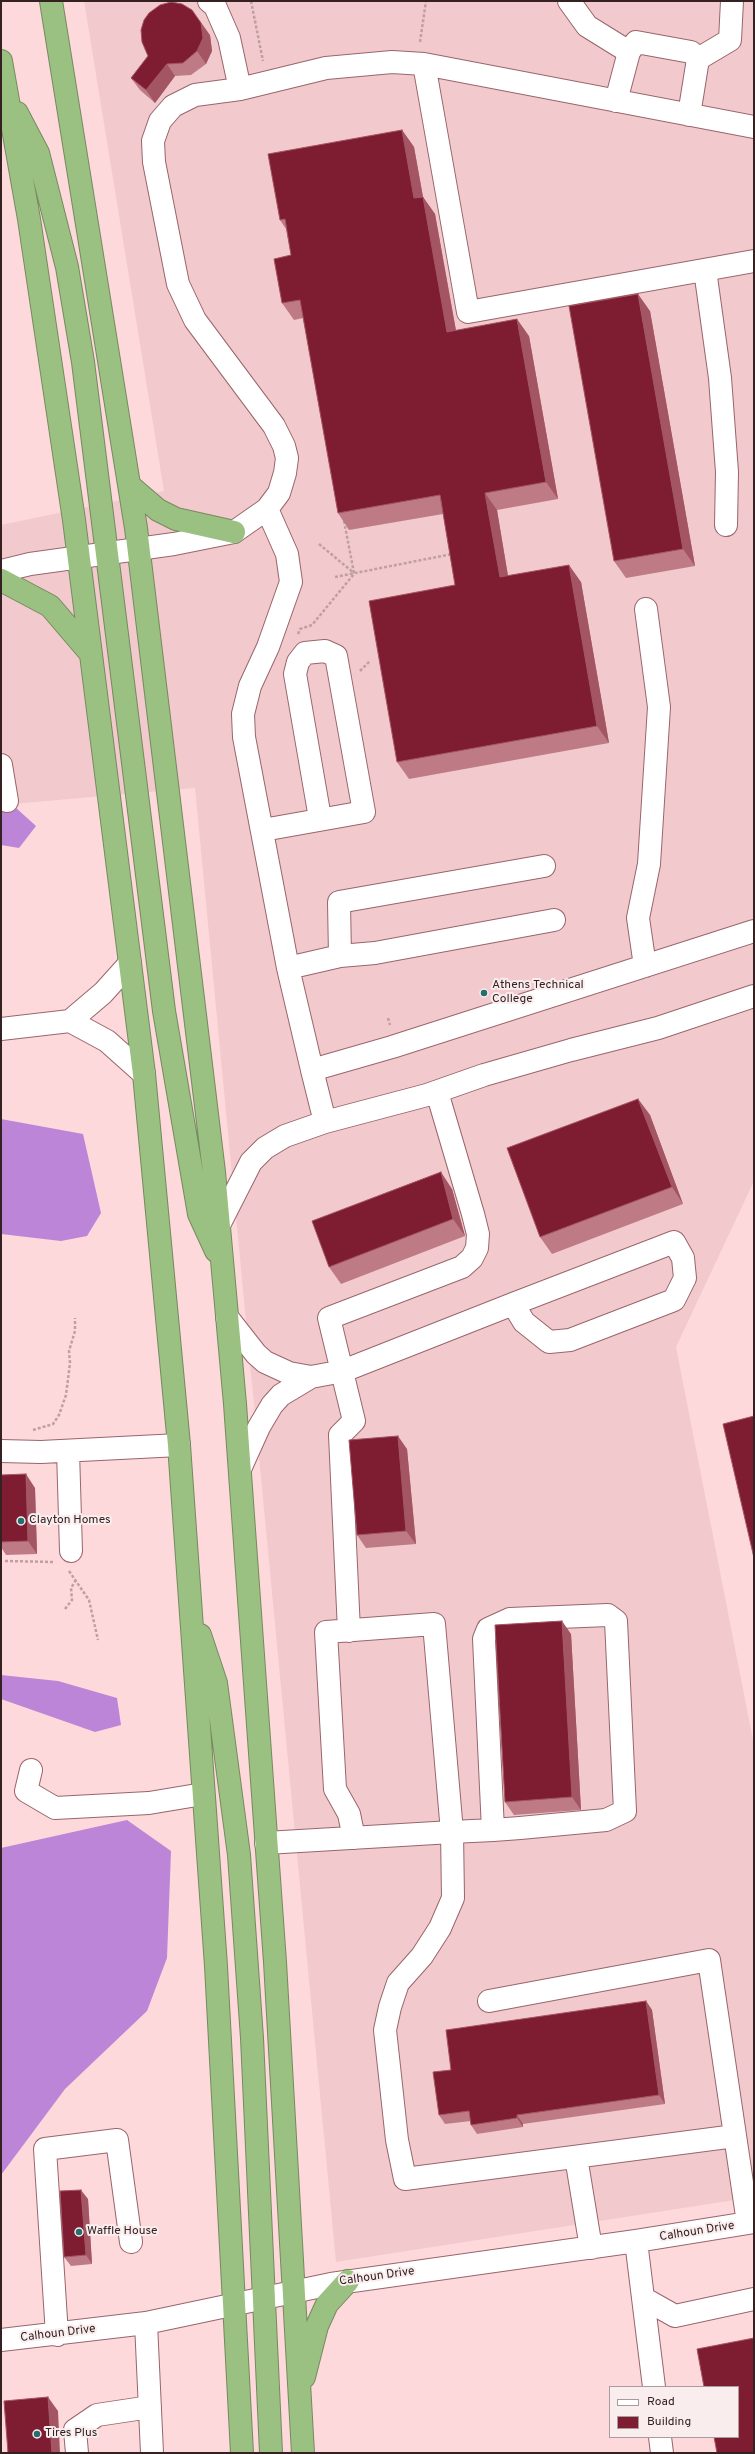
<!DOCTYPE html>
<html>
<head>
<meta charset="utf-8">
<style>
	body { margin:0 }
	#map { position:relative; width:755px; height:2454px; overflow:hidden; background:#fdd9db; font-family:Overpass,sans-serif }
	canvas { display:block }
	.frame { position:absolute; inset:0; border:2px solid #352022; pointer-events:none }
	.legend { position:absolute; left:609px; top:2386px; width:130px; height:52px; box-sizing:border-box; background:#f9edee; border:1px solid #ab9b9c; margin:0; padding:5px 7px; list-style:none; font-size:12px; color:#352022 }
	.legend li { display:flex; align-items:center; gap:8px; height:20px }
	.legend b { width:20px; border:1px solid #ab9b9c }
</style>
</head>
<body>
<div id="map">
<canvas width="755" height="2454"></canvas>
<div class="frame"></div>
<ul class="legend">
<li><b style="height:5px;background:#fff"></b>Road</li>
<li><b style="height:11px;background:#7e1d31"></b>Building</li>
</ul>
</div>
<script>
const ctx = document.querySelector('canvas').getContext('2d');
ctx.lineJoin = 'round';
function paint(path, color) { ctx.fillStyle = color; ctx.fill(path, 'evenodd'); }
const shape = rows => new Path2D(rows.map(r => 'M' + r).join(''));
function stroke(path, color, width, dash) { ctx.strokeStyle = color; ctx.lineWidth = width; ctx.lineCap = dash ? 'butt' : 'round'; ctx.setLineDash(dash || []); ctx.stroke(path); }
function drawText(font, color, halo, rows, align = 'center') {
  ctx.font = font + ' Overpass,sans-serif'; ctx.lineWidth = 4; ctx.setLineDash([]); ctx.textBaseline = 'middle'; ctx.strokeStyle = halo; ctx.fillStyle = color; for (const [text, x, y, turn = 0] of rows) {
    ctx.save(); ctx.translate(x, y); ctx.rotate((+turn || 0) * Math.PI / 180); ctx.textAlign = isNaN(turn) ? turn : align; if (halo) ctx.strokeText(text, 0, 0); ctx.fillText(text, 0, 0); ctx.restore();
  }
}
paint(shape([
	[84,1,754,1,754,1181,676,1347,754,1745,754,2197,336,2262,195,788,1,805,1,525,164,491]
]), '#f2cacd');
paint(shape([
	[1,805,15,807,36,826,19,848,1,845],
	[1,1119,83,1134,101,1213,87,1236,61,1241,1,1234],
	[1,1675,58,1681,117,1698,121,1725,95,1732,1,1699],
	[127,1820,171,1851,167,1958,147,2011,65,2089,1,2175,1,1848]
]), '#bc85d8');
const minor = shape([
	[209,1,215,6,229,38,240,89],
	[569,1,587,26,629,52],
	[698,59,730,40,732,1],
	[424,64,754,127],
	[616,101,629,52,636,42,691,52,698,59,689,115],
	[705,270,720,378,727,472,726,525],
	[267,509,287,554,291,582,268,647,250,686,243,714,244,737,288,968,312,1070],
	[1,571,30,564,174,544,234,532,267,509,279,493,285,473,287,458,284,446,274,426,195,320,178,284,154,162,153,141,160,121,173,106,195,95,240,89,326,68,392,62,424,64,468,312,754,261],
	[1,765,7,801],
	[263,830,364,812,336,656,325,651,305,653,298,662,295,674,320,818],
	[340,956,339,902,544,866],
	[645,966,638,918,649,864,659,707,646,609],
	[288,968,340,956,375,953,554,920],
	[70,1021,107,1041,144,1074],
	[1,1029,70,1021,103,993,130,963],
	[325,1122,427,1095,484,1075,571,1050,658,1028,754,996],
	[219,1225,251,1162,265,1148,285,1136,325,1122,312,1070,392,1047,754,931],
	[227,1317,256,1354,265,1362,289,1373,311,1377],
	[1,1451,41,1452,179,1445],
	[68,1451,71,1551],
	[240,1469,259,1427,272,1405,281,1395,311,1377,343,1371,513,1304,674,1242,683,1258,685,1278,674,1300,570,1340,549,1342,524,1322,513,1304],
	[349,1631,340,1435,354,1421,329,1318,462,1267,472,1258,477,1248,478,1234,473,1214,437,1092],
	[31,1770,26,1791,55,1808,149,1803,203,1794],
	[493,1830,484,1639,488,1629,510,1619,608,1615,616,1621,625,1811,606,1820,520,1828,493,1830,472,1831,452,1832,453,1898,440,1928,422,1956,398,1983,390,2007,385,2030,397,2140,405,2179,735,2136],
	[266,1843,452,1832,434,1624,326,1632,335,1789,349,1814,354,1838],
	[489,2001,709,1960,748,2223],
	[576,2157,591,2248],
	[636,2241,643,2298,675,2316,754,2299],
	[643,2298,654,2387],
	[146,2323,152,2453],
	[57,2335,45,2149,117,2140,131,2242],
	[1,2340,146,2323,331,2284,636,2241,754,2222],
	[660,2437,662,2453],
	[77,2453,75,2430,97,2415,150,2407]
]);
const highway = shape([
	[51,1,136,528,214,1172,235,1404,275,1962,303,2453],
	[1,61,29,219,74,520,144,1074,179,1445,216,1966,242,2453],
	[17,113,38,153,67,267,83,362,164,1011,199,1214,216,1251],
	[129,485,158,510,176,519,234,532],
	[1,580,50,606,91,654],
	[200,1635,216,1683,239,1855,252,2038,271,2453],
	[304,2377,317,2326,327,2304,348,2281]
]);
stroke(minor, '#99656a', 24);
stroke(highway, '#778960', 24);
stroke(shape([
	[251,1,263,61],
	[420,42,426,1],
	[344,521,354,573],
	[319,544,354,573],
	[335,577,452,554],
	[298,634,300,629,312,625,354,574],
	[360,671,370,661],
	[388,1018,390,1025],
	[33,1430,53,1424,59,1415,66,1395,70,1363,69,1351,75,1331,75,1318],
	[5,1561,54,1562],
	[69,1571,89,1600,98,1640],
	[65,1609,72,1600,71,1588,76,1580]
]), '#bf9fa1', 2.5, [3, 2]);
stroke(minor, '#fff', 22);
stroke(highway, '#9ac181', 22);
paint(shape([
	[210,35,212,51,206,64,191,75,175,76,155,103,140,90,131,78,148,56],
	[402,130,414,147,423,197,435,214,456,330,529,336,558,499,497,510,508,576,581,582,609,743,409,779,397,762,455,585,443,514,349,530,338,513,303,318,294,320,282,303,291,255,286,229,280,220],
	[650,311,695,566,626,578,614,561],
	[638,1099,650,1115,683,1204,552,1254,540,1237],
	[452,1189,465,1236,341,1284,329,1267],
	[407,1449,416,1544,366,1548,357,1535],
	[1,1475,35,1488,37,1554,6,1555,1,1547],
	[571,1634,581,1810,514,1815,505,1802],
	[646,2001,652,2010,665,2104,523,2124,523,2127,477,2134,471,2125,471,2121,445,2124,439,2115,451,2070],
	[88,2199,92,2264,71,2266,64,2257]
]), '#be7b86');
paint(shape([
	[192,10,210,35,212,51,206,64,197,51],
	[167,64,175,76,155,103,146,90],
	[402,130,414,147,423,197,435,214,459,348,447,332,414,198],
	[638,294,650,311,695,566,683,549],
	[517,319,529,336,558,499,546,482],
	[485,493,497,510,511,594,500,577],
	[569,565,581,582,609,743,597,726],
	[638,1099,650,1115,683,1204,672,1187],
	[441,1172,452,1189,465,1236,453,1219],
	[398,1436,407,1449,416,1544,406,1531],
	[26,1474,35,1488,37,1554,28,1541],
	[562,1621,571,1634,581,1810,572,1797],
	[646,2001,652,2010,665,2104,659,2095],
	[517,2115,523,2124,523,2127,517,2118],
	[81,2190,88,2199,92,2264,86,2255],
	[48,2397,58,2411,60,2453,52,2453]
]), '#a45564');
const building = shape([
	[171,2,182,4,192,10,201,23,203,38,197,51,183,63,167,64,146,90,131,78,148,56,142,42,141,30,144,20,149,13,160,5,171,2],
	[402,130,414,198,423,197,447,332,517,319,546,482,485,493,500,577,569,565,597,726,397,762,369,601,455,585,440,495,338,513,300,300,282,303,274,259,291,255,285,219,280,220,268,154,402,130],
	[638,294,683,549,614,561,569,306,638,294],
	[638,1099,672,1187,540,1237,507,1148,638,1099],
	[441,1172,453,1219,329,1267,312,1221,441,1172],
	[754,1416,754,1558,723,1424,754,1416],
	[398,1436,406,1531,357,1535,349,1440,398,1436],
	[26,1474,28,1541,1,1542,1,1475,26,1474],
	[562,1621,572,1797,505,1802,495,1625,562,1621],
	[646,2001,659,2095,517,2115,517,2118,471,2125,469,2111,439,2115,433,2072,451,2070,446,2030,646,2001],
	[81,2190,86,2255,64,2257,60,2191,81,2190],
	[754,2338,754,2453,717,2453,714,2437,738,2437,738,2387,704,2387,697,2349,754,2338],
	[48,2397,52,2453,8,2453,4,2401,48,2397]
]);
paint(building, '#7e1d31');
stroke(building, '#a45564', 1);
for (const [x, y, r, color] of [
	[484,993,4,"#246f6e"],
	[21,1521,4,"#246f6e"],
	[79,2232,4,"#246f6e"],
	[37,2434,4,"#246f6e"]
]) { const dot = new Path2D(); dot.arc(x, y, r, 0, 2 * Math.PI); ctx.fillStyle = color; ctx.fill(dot); stroke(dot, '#f9edee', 1.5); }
drawText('12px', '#352022', '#f9edee', [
	["Athens Technical",492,986],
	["College",492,1000],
	["Clayton Homes",29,1521],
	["Waffle House",87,2232],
	["Tires Plus",45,2434]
], 'left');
drawText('12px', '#352022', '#f9edee', [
	["Calhoun Drive",697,2232,-9],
	["Calhoun Drive",377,2277,-8],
	["Calhoun Drive",58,2334,-7]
]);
</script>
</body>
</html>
